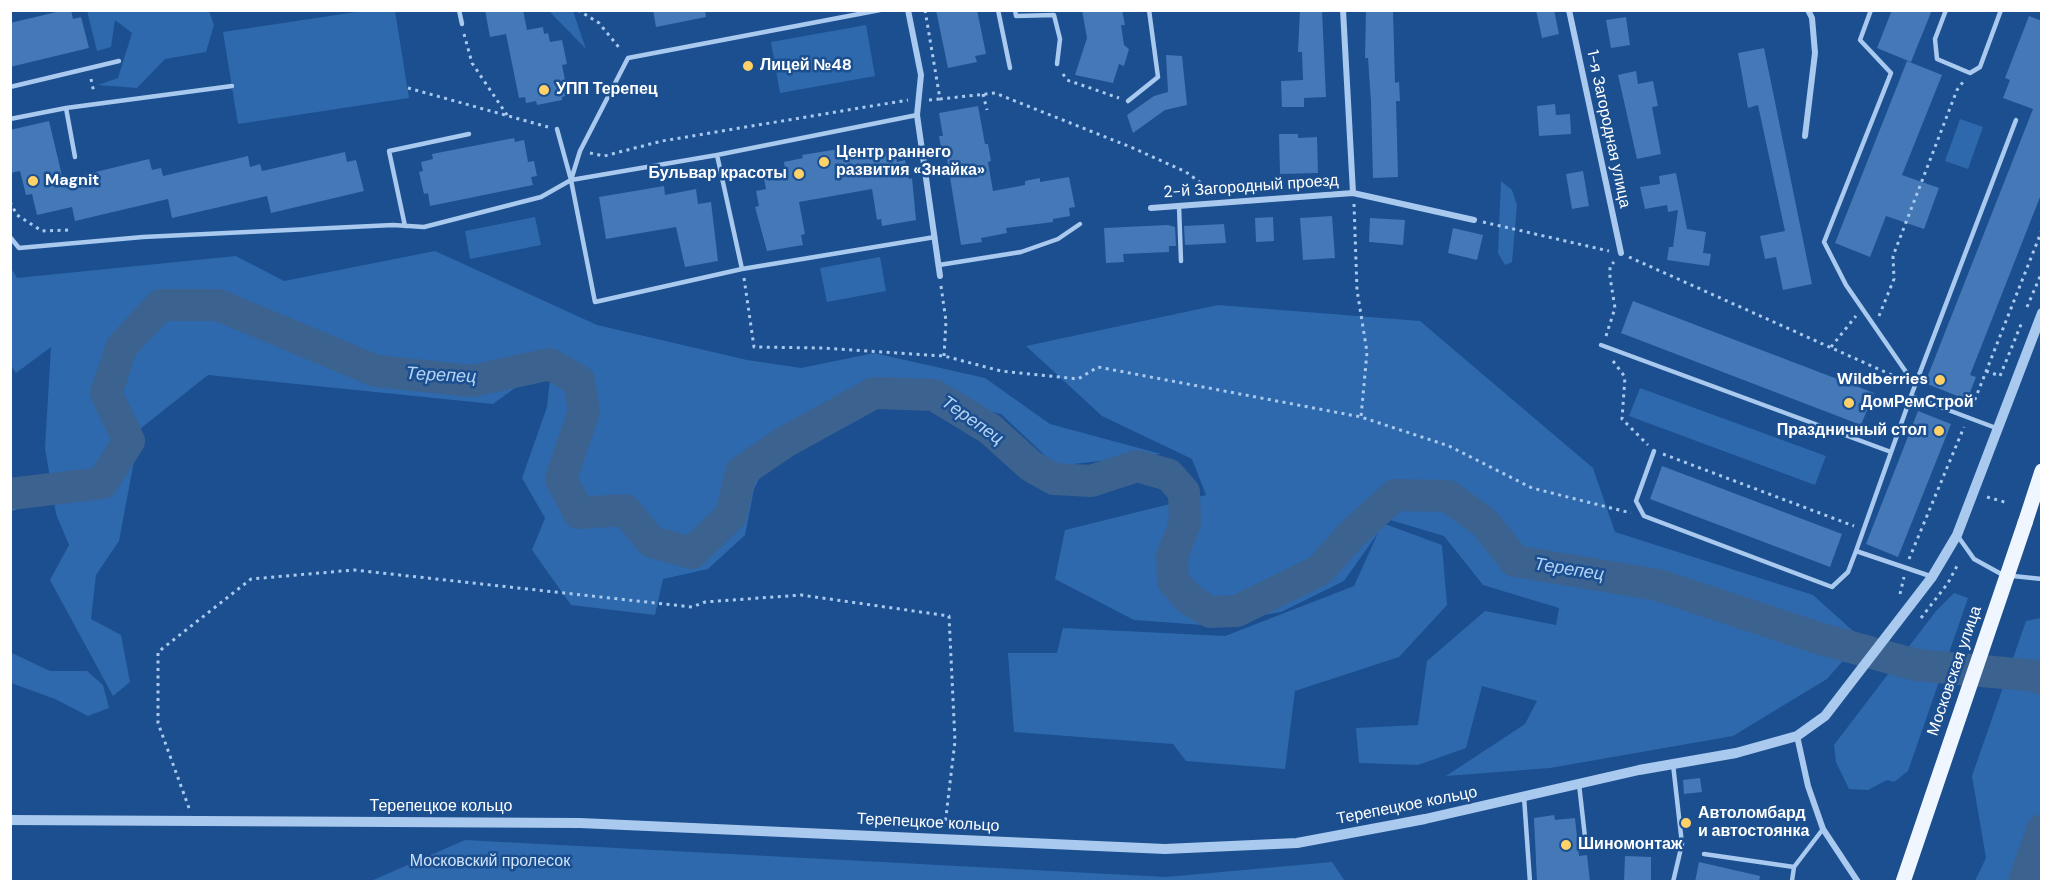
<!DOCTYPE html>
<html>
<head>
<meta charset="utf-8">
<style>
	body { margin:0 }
	#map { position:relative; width:2052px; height:892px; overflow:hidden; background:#1b4f8f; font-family:"DM Sans",sans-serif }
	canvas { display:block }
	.frame { position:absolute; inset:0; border:12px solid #fff; pointer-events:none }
</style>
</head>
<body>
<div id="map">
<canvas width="2052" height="892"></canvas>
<div class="frame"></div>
</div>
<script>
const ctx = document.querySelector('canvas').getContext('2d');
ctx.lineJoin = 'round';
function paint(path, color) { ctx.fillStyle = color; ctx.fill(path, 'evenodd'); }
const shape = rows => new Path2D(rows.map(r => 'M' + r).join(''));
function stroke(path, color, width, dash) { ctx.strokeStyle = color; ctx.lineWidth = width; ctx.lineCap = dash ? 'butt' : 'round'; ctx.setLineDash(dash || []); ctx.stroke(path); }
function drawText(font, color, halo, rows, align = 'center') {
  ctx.font = font + ' "DM Sans",sans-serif'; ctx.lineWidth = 5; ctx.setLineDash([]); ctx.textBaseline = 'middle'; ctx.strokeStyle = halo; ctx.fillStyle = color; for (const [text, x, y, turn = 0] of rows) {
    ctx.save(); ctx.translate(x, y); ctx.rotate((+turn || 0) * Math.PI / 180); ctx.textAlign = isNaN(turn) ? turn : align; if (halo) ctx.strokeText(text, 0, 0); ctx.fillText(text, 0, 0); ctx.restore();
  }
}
paint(shape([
	[87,11,209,11,214,25,206,52,165,59,137,88,98,85,118,78,132,33,115,20,111,47,97,51],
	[363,11,395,11,409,98,238,124,223,32],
	[549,11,573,11,586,49],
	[866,25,875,76,780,93,771,42],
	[1960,119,1983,127,1968,169,1945,161],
	[1501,181,1512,190,1517,205,1512,262,1505,265,1498,253],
	[535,217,541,245,470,259,465,231],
	[435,251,597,325,747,360,801,368,874,353,985,378,1050,424,1161,454,1056,466,1001,414,909,393,771,456,754,489,745,535,708,569,663,579,655,615,571,605,532,550,545,518,522,478,547,407,552,361,493,404,208,375,140,429,119,541,96,575,91,619,121,635,130,682,113,696,50,580,69,545,56,514,45,448,51,347,16,373,11,365,11,268,17,278,236,256,284,281],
	[880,257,886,291,827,302,820,268],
	[1218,305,1420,321,1593,468,1615,532,1813,595,1862,639,1827,679,1733,736,1550,768,1446,776,1525,724,1537,701,1482,686,1466,748,1418,765,1359,763,1356,728,1418,725,1427,661,1485,611,1556,625,1559,608,1483,585,1444,536,1387,519,1385,524,1442,545,1447,605,1399,657,1295,691,1285,769,1186,761,1173,744,1014,732,1008,653,1057,653,1063,628,1225,636,1354,586,1378,533,1344,581,1281,612,1202,625,1134,620,1055,579,1065,530,1206,495,1192,459,1102,416,1026,346],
	[1640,388,1826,456,1815,485,1629,416],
	[1954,593,1968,598,1908,771,1894,782,1887,780,1868,790,1849,789,1836,762,1834,745,1936,611],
	[2041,618,2041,881,1975,881,1986,858,1972,776,2026,621],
	[10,652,50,671,87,671,103,685,109,708,88,716,55,699,11,683],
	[465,840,1166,877,1332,862,1345,881,371,881]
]), '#2e69ad');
const water = shape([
	[11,489,52,489,35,502,11,510,11,489]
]);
paint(water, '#3c6290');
stroke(water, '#9cc4f0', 1.5);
stroke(shape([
	[10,494,102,483,129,441,106,393,122,346,161,305,218,305,376,371,472,381,550,364,579,381,584,411,561,479,579,513,625,510,652,542,692,553,731,515,741,472,785,442,874,393,934,395,990,429,1031,466,1054,479,1091,481,1137,466,1169,475,1184,492,1185,523,1172,556,1173,581,1189,599,1210,612,1237,611,1320,570,1351,535,1395,495,1448,496,1485,523,1515,561,1658,585,1818,638,1916,665,2037,676,2042,679],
	[2024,882,2042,830]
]), '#3c6290', 32);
paint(shape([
	[65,10,71,10,73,19,81,17,89,48,10,67,10,23],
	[485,10,523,10,527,30,543,27,544,34,548,33,550,42,562,40,567,64,562,65,568,95,562,97,562,100,537,105,536,101,526,103,525,97,519,98,506,34,490,37],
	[653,10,705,10,706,17,656,27],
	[936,10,977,10,986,54,975,56,977,62,948,68],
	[1082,10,1122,10,1125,25,1121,25,1124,45,1129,49,1124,66,1119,64,1113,83,1075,75,1087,38],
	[1300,10,1322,10,1326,97,1304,98,1304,107,1282,107,1281,81,1303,80,1302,52,1298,52],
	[1366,10,1393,10,1395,83,1399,82,1400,101,1396,101,1398,177,1373,178,1371,102,1368,58,1365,58],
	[1536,10,1554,10,1559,34,1542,38],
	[1892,10,1932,10,1911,62,1877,48],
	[2029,16,2042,21,2042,192,1970,375,1976,377,1967,400,1925,383,2033,109,2003,98,2010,80,2005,78],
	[1626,17,1630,45,1611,48,1606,20],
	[1764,48,1812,284,1783,290,1776,257,1765,259,1760,236,1785,231,1758,105,1748,108,1738,53],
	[1166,55,1182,56,1187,105,1165,110,1133,133,1127,115,1154,96,1168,92],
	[1907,61,1942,75,1902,175,1939,188,1924,229,1886,216,1870,257,1835,243],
	[1636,71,1638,84,1653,81,1658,106,1652,107,1661,154,1637,159,1618,75],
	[1555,104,1556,115,1570,114,1571,134,1539,136,1537,106],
	[978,106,985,144,988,144,991,161,988,162,993,191,1025,185,1025,181,1040,178,1040,182,1069,177,1075,207,1069,208,1070,216,1053,219,1053,222,1006,228,1007,233,981,238,982,242,961,245,947,159,943,159,939,136,943,136,939,113],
	[49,121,63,180,149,159,152,170,161,168,163,176,248,156,250,167,260,164,262,171,345,152,347,162,356,160,364,191,271,213,267,196,172,218,168,199,75,221,72,207,37,215,32,194,26,195,20,171,10,173,10,130],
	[1279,134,1298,134,1298,138,1317,137,1318,173,1280,174],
	[514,138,515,142,524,140,528,162,534,161,537,176,531,177,533,185,430,206,428,193,424,194,419,172,423,171,421,162,433,159,432,154],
	[851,147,852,149,867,147,868,152,894,147,897,162,905,160,909,179,912,178,916,220,882,226,881,219,877,220,872,189,799,202,805,234,801,235,803,245,767,251,755,207,759,206,756,191,766,189,763,174,785,170,784,162,803,158,802,155],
	[1583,171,1589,206,1572,209,1566,174],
	[1676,173,1687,229,1706,232,1703,253,1711,254,1709,266,1667,260,1669,247,1673,247,1678,210,1668,212,1667,205,1645,209,1640,187,1660,184,1659,176],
	[664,186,665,195,696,189,698,204,711,202,718,261,685,267,676,227,606,239,599,197],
	[1332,216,1335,258,1303,260,1300,218],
	[1273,217,1274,241,1256,242,1255,218],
	[1370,218,1405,220,1403,245,1369,242],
	[1224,224,1226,243,1185,245,1184,226],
	[1168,225,1175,227,1176,246,1169,246,1169,252,1123,254,1124,262,1106,263,1104,228],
	[1453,228,1483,235,1477,260,1448,253],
	[1633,301,1874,393,1861,425,1621,333],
	[1918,411,1951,424,1898,557,1866,544],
	[1662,466,1842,534,1830,567,1650,499],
	[1700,778,1702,792,1684,794,1683,780],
	[1554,815,1555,820,1575,818,1579,856,1587,855,1590,882,1537,882,1534,818],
	[1625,856,1651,857,1651,882,1624,882],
	[1699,862,1760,876,1759,882,1695,882]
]), '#4478b7');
stroke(shape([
	[578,10,599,23,621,50],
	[925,10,940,99,995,93,1133,148,1186,172,1213,192],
	[464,34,472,63,507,115],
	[1063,74,1067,80,1119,98],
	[91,79,94,93],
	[408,88,548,127],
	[983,94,987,110],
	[929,100,940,99],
	[590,153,604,156,662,141,908,100],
	[10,202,17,215,42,231,70,230],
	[1354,204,1357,290,1367,352,1361,417],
	[1483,222,1609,251],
	[1629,257,1894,376],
	[744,278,754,347,822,348,944,356,1001,371,1078,379,1098,367,1361,417,1449,446,1532,488,1631,513],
	[941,286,946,321,944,356],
	[2027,307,2042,272],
	[1879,316,1894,279,1893,256,1957,90,1963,82],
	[1606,336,1615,308,1610,277,1610,266,1614,262],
	[1831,347,1856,316],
	[1613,361,1625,377,1622,419,1648,445],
	[1986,371,2000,376,2022,322],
	[1972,407,2042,230],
	[1663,454,1854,526],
	[1987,497,2008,503],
	[1909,559,1964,427],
	[1900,594,1904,577],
	[1921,618,1948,583,1957,566],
	[189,808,158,723,158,652,251,579,354,570,692,607,705,602,801,595,949,616,955,741,945,825]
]), '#a9c9ee', 3, [3, 4.5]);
stroke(shape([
	[459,10,462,24],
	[998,10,1010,68],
	[1015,10,1016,16,1054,15,1060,39,1057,64],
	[1871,10,1860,40,1891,73,1824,242,1846,285,1915,385],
	[1946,10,1935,39,1937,59,1970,73,1980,67,2001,10],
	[10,87,119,61],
	[1128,101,1158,77,1149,10],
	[66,108,232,86],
	[10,119,66,108,75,157],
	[557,129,571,180],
	[717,155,742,269,595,302,571,180,580,151,628,58,880,10],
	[1179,206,1181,261],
	[405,226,389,151,469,134],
	[10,237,19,248,143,237,393,225,424,227,541,197,571,180,717,155,917,115],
	[939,265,1021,252,1058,239,1080,224],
	[742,269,935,237],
	[1601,345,1891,452],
	[1911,396,1856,551,1930,576],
	[1996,428,1911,396,2016,120],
	[1654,451,1636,501,1644,516,1832,587,1848,572,1856,551],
	[1957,535,1974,559,2003,575,2042,579],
	[1673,764,1682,844,1673,882],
	[1579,784,1585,837],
	[1524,797,1530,882],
	[1704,854,1794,867],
	[1792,881,1794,867,1823,829]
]), '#a9c9ee', 4.5);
stroke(shape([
	[908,10,921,75,917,115,940,276],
	[1343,10,1353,193],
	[1569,10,1621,253],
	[1805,136,1815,53,1812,18,1808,10],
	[1151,208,1353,193,1474,220],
	[1797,736,1808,786,1823,829,1858,882]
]), '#a9c9ee', 6);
stroke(shape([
	[10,820,580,823,1165,849,1297,843,1425,819,1639,770,1736,753,1797,736,1825,716,1932,577,1957,535,2042,313]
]), '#a9c9ee', 10);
stroke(shape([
	[2025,523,2042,471]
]), '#f0f6ff', 15);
stroke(shape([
	[1903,882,2025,523]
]), '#f0f6ff', 15);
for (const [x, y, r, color] of [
	[748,66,6,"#ffd166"],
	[544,90,6,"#ffd166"],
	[824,162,6,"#ffd166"],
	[799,174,6,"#ffd166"],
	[33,181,6,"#ffd166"],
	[1940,380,6,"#ffd166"],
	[1849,403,6,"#ffd166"],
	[1939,431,6,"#ffd166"],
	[1686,823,6,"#ffd166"],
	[1566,845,6,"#ffd166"]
]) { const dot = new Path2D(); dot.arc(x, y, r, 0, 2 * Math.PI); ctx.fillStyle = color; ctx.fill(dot); stroke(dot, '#1b4f8f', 2); }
drawText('bold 16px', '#fff', '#1b4f8f', [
	["Лицей №48",760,66],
	["УПП Терепец",556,90],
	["Центр раннего",836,153],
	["развития «Знайка»",836,171],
	["Бульвар красоты",787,174,"right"],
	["Magnit",45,181],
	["Wildberries",1928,380,"right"],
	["ДомРемСтрой",1861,403],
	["Праздничный стол",1927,431,"right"],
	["Автоломбард",1698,814],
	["и автостоянка",1698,832],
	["Шиномонтаж",1578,845]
], 'left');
drawText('16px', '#fff', '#1b4f8f', [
	["1-я Загородная улица",1608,129,78],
	["2-й Загородный проезд",1251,187,-4],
	["Московская улица",1955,671,-71],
	["Терепецкое кольцо",1407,806,-11],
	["Терепецкое кольцо",441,807],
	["Терепецкое кольцо",928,823,3]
]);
drawText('16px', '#cfe3fa', '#1b4f8f', [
	["Московский пролесок",490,862]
]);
drawText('italic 18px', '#b5d3f5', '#1b4f8f', [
	["Терепец",441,376,3],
	["Терепец",972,421,35],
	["Терепец",1569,570,9]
]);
</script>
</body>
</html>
